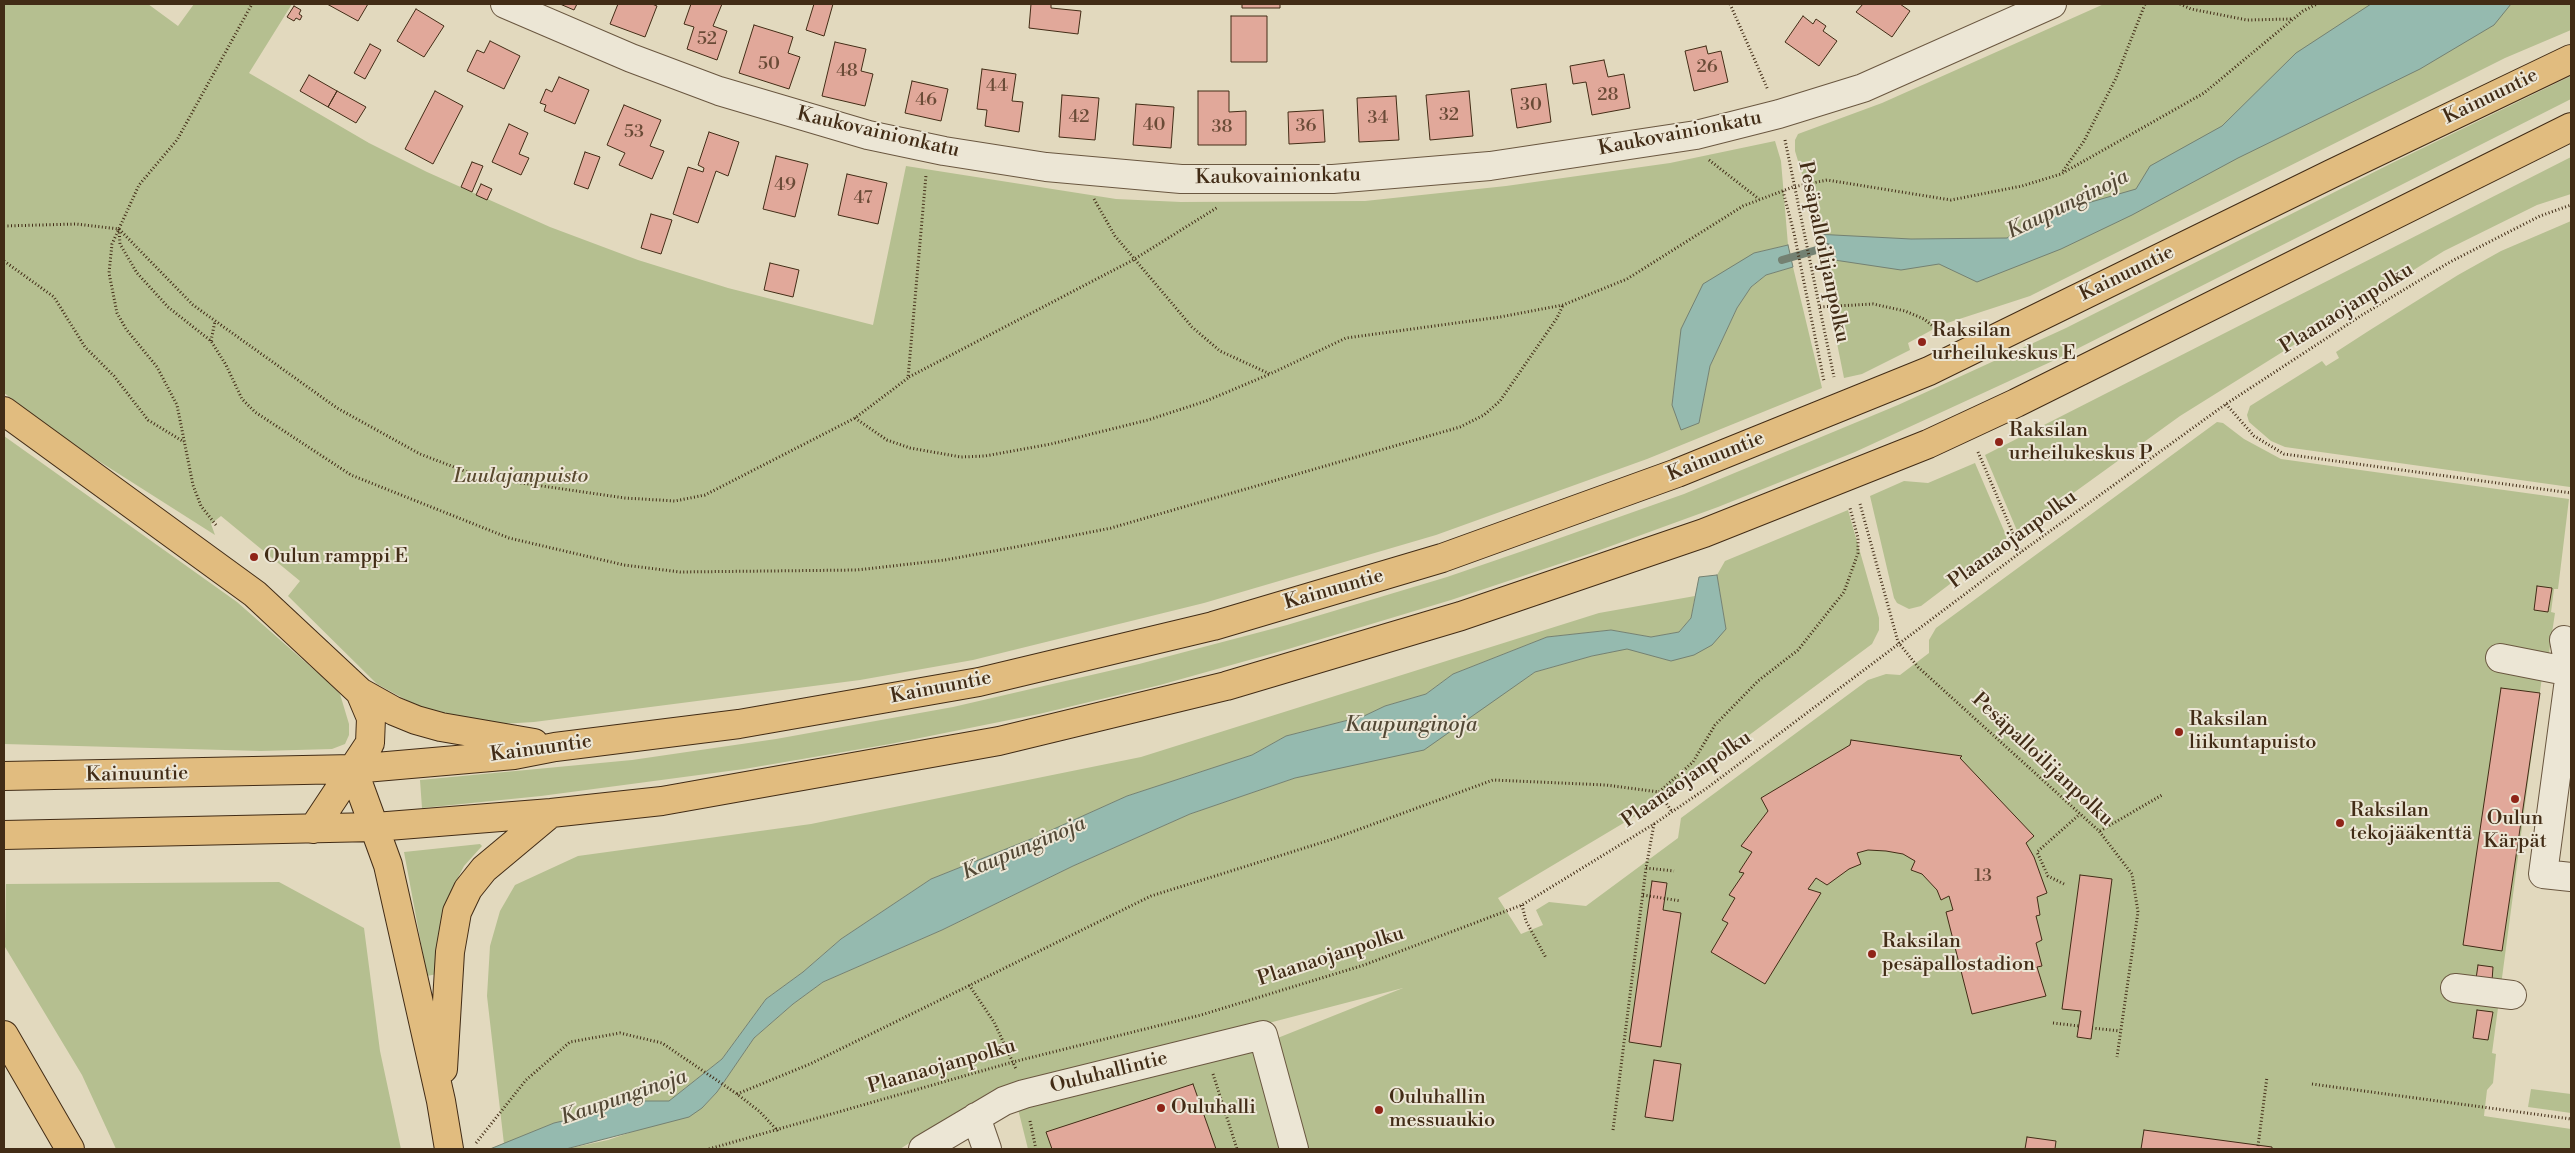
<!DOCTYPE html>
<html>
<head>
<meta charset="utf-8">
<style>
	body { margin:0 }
	#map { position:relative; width:2575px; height:1153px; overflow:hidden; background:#e2d9be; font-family:"Libre Bodoni",serif }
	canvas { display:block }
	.frame { position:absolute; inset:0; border:5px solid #422c16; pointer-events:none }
</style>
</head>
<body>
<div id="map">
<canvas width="2575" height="1153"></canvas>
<div class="frame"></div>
</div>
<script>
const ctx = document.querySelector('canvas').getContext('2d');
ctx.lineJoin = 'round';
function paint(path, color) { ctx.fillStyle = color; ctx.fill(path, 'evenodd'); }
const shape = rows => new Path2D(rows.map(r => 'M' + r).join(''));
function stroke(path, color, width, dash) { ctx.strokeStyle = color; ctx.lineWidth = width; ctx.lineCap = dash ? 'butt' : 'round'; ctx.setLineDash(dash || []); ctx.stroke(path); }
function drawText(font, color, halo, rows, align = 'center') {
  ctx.font = font + ' "Libre Bodoni",serif'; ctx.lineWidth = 4; ctx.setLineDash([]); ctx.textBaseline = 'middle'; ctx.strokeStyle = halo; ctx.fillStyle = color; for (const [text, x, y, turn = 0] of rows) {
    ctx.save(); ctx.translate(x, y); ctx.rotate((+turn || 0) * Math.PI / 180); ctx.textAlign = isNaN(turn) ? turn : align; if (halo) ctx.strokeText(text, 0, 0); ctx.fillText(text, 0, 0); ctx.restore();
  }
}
paint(shape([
	[4,4,148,4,178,26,194,4,292,4,249,73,369,143,427,172,550,227,638,260,728,288,873,325,906,166,1116,199,1181,202,1365,201,1506,186,1670,163,1775,141,1781,161,1788,245,1754,253,1676,372,1672,405,1699,423,1710,366,1737,308,1751,287,1766,275,1793,267,1822,388,1647,459,1436,535,1204,603,973,660,860,680,534,722,500,724,475,722,421,708,377,684,288,596,300,581,221,516,211,524,215,535,86,453,4,393],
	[2104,4,2571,4,2571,30,2505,58,2030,296,1941,325,1908,343,1910,350,1862,374,1844,378,1805,184,1795,151,1795,140,1798,134,1882,103],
	[2571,76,2571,99,2057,359,1855,452,1718,507,1589,554,1451,600,1285,650,1160,685,1039,714,890,744,744,769,541,796,422,808,420,780,632,760,776,739,953,707,1139,664,1287,625,1447,577,1543,544,1684,494,1898,405,2066,328,2390,164],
	[2571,157,2571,194,2537,205,2444,251,2180,416,2018,533,1985,455],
	[2571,221,2570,487,2285,447,2271,441,2249,422,2247,415,2250,406,2322,361,2326,366,2339,358,2336,352,2370,330,2458,275,2501,251],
	[2217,422,2223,423,2244,439,2281,459,2569,499,2558,589,2554,589,2551,612,2555,613,2549,653,2545,654,2492,1053,2496,1054,2493,1083,2487,1090,2484,1116,2571,1129,2571,1149,1028,1149,1018,1109,1235,1055,1403,988,1188,1044,993,1090,900,1149,566,1149,608,1140,702,1108,717,1092,754,1038,793,1004,823,982,942,930,1073,866,1190,814,1295,778,1489,703,1535,672,1592,656,1627,648,1671,661,1726,629,1717,575,1725,561,1848,510,1879,618,1879,630,1872,644,1698,773,1637,815,1498,898,1521,934,1543,925,1536,910,1549,902,1586,906,1678,838,1681,818,1868,680,1886,674,1900,675,1929,653,1929,640,1936,628],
	[4,436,237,602,328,682,340,694,349,724,349,735,345,744,332,749,261,751,4,744],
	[1975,463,2008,540,1921,606,1909,609,1897,603,1894,598,1870,496,1904,481,1928,483],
	[1695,596,1691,618,1679,632,1651,637,1611,630,1547,637,1453,674,1426,694,1385,706,1364,716,1286,736,1252,755,1127,796,1036,837,931,879,841,939,803,972,766,999,722,1059,669,1101,640,1101,611,1104,584,1116,554,1123,504,1144,487,996,490,946,500,911,515,885,578,856,811,824,1141,757,1599,613],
	[480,844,482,846,464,866,450,893,441,924,437,974,427,976,404,852],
	[279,882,364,928,380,1051,401,1149,116,1149,82,1075,5,947,6,884],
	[2531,1089,2571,1094,2571,1113,2528,1107]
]), '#b5bf90');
const water = shape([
	[2371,4,2511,4,2494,25,2420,69,2238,158,2132,215,2061,249,1977,282,1939,264,1901,270,1821,258,1815,234,1911,239,2007,238,2039,217,2136,189,2150,166,2222,126,2296,53,2371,4],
	[1788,245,1793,267,1766,275,1751,287,1737,308,1710,366,1699,423,1681,430,1672,405,1681,329,1703,284,1754,253,1788,245],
	[1717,575,1726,629,1712,645,1694,655,1671,661,1627,649,1592,656,1535,672,1424,750,1295,778,1190,814,1073,866,942,930,823,982,793,1004,754,1038,717,1092,702,1108,689,1117,566,1149,490,1149,554,1123,584,1116,611,1104,640,1101,669,1101,722,1059,766,999,803,972,841,939,931,879,1036,837,1127,796,1252,755,1286,736,1364,716,1385,706,1426,694,1453,674,1547,637,1611,630,1651,637,1679,632,1691,618,1699,577,1717,575]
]);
paint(water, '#95baaf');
stroke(water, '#748172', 1);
stroke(shape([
	[1782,260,1827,247]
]), '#748172', 8);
const building = shape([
	[327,4,368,4,358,21,327,4],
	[560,4,577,4,574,10,560,4],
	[618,4,652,4,657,6,645,37,610,24,618,4],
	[691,4,722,4,713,26,727,31,717,60,687,49,694,27,684,24,691,4],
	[814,4,833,4,824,36,806,30,814,4],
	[1031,4,1051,4,1051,8,1081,11,1078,34,1029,28,1031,4],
	[1242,4,1280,4,1280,8,1242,8,1242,4],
	[1863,4,1900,4,1910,11,1892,37,1856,12,1863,4],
	[294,6,301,10,299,14,302,16,300,20,296,18,294,21,287,17,294,6],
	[416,9,444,26,424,57,397,41,416,9],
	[1231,16,1267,16,1267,62,1231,62,1231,16],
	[1803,16,1813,24,1816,19,1826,26,1823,31,1837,41,1819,66,1785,42,1803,16],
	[754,25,793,37,788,53,800,57,789,89,739,73,754,25],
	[490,41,520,56,504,89,467,71,477,50,484,53,490,41],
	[835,42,866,49,861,71,873,74,865,106,822,96,835,42],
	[370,44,381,50,365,79,354,73,370,44],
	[1706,46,1708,54,1721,51,1728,82,1694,91,1685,51,1706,46],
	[1604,60,1608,77,1624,74,1630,108,1592,115,1586,82,1573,84,1570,66,1604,60],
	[982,69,1016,74,1012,101,1023,102,1019,132,985,126,987,110,977,109,982,69],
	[309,75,337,91,328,107,300,91,309,75],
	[559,77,589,90,575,124,544,111,546,105,540,103,546,89,552,92,559,77],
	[912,81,948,89,941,121,905,113,912,81],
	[1546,84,1551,122,1517,128,1511,89,1546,84],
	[337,91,366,107,356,123,328,107,337,91],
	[435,91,463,106,433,164,405,149,435,91],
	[1198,91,1229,91,1229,112,1246,111,1246,145,1198,145,1198,91],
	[1469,91,1473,136,1430,140,1426,95,1469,91],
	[1062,95,1099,98,1095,140,1059,137,1062,95],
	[1396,96,1399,140,1359,142,1357,98,1396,96],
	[1136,104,1174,107,1171,148,1133,145,1136,104],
	[624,105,661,120,650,146,664,151,652,179,619,165,625,153,607,145,624,105],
	[1323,110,1325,142,1289,144,1288,112,1323,110],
	[509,124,528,133,519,154,529,158,521,175,492,162,509,124],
	[709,132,739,142,728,176,716,171,698,223,673,214,688,167,703,172,704,168,698,165,709,132],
	[585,152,600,157,588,189,574,184,585,152],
	[776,156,808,164,795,217,763,209,776,156],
	[472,162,483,166,472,192,461,187,472,162],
	[847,174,887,183,878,224,838,215,847,174],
	[481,184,492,189,487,200,476,195,481,184],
	[651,214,672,220,661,254,641,248,651,214],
	[770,263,799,270,793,297,764,290,770,263],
	[2537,586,2552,588,2548,612,2534,610,2537,586],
	[2501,688,2540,693,2502,951,2463,945,2501,688],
	[1851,740,1962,756,1960,758,2034,836,2026,843,2034,857,2047,893,2037,897,2040,915,2036,916,2042,940,2036,943,2042,966,2037,967,2046,996,1972,1014,1946,912,1953,910,1949,896,1941,900,1937,890,1922,874,1911,870,1915,861,1903,854,1886,851,1868,850,1857,853,1861,864,1849,869,1827,885,1816,878,1808,889,1821,893,1765,984,1711,952,1728,923,1722,920,1735,898,1729,895,1744,873,1739,872,1752,852,1741,846,1768,811,1761,798,1850,745,1851,740],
	[2080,875,2112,879,2091,1039,2077,1037,2081,1011,2062,1009,2080,875],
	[1652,881,1667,883,1663,910,1681,913,1661,1047,1629,1042,1652,881],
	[2478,965,2493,967,2492,981,2476,979,2478,965],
	[2477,1010,2493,1012,2488,1040,2473,1038,2477,1010],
	[1654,1060,1681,1064,1673,1121,1645,1117,1654,1060],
	[1193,1084,1216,1149,1052,1149,1046,1132,1193,1084],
	[2144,1130,2272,1147,2272,1149,2141,1149,2144,1130],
	[2027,1137,2056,1141,2055,1149,2025,1149,2027,1137]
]);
paint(building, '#e1a89a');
stroke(building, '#422c16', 1);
const minor = shape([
	[505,4,631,58,719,91,868,135,944,151,1046,167,1181,179,1333,179,1490,166,1696,135,1779,114,1863,88,2052,4],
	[2564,640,2570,672,2543,874,2571,877],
	[2500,658,2571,672],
	[2455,988,2512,995],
	[976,1117,987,1149],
	[923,1149,1004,1101,1024,1094,1263,1035,1294,1149]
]);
const highway = shape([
	[4,411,255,594,360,692,394,711,416,720,441,727,534,743],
	[353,769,388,865,441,1101,449,1149],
	[4,776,353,769,514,755,555,747,739,724,979,682,1213,626,1442,558,1677,473,1929,371,2331,174,2571,59],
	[313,829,370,743,371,718,360,692],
	[4,835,375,827,551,813,662,801,999,741,1226,686,1461,616,1704,533,1928,444,2016,403,2571,127],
	[4,1035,70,1149],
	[443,1069,450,952,457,912,468,889,484,869,551,813]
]);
stroke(minor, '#6a5740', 30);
stroke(highway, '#422c16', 30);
stroke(shape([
	[1730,4,1768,90],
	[2180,4,2191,9,2247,20,2292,19],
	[1785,140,1834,377],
	[1709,160,1759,199],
	[2063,171,2084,141,2116,78,2145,4],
	[1783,191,1794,233,1824,381],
	[1094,199,1115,236,1192,327,1220,351,1270,374,1346,338,1500,317,1563,305,1627,279,1743,206,1793,187,1827,180,1951,200,2022,186,2061,174,2204,93,2303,11,2317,4],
	[4,226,76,224,119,229,193,305,337,408,420,454,480,477,625,498,675,501,705,495,855,418,908,378,926,175],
	[119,229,120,244,137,273,168,307,211,341,226,365,242,399,255,412,351,475,509,538,624,565,680,572,857,570,945,560,1021,546,1111,528,1460,427,1484,415,1500,401,1557,318,1563,305],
	[4,261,54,297,85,347,114,376,148,420,184,442],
	[1820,307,1873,304,1905,311,1924,319,1934,327,1937,335],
	[211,341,215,321],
	[909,377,1133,260,1218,207],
	[2226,404,2254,436,2284,454,2571,493],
	[855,418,887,440,910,448,961,457,985,456,1051,444,1148,420,1206,401,1270,374],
	[1978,452,2021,552],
	[1860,504,1898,642,1918,667,2099,831,2132,874,2138,912,2117,1057],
	[216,525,201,506,193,485,177,405,157,367,126,329,117,313,109,273,112,244,139,185,177,140,252,4],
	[1659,792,1672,812],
	[2100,831,2162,795],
	[1646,868,1674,871],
	[2064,884,2048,876,2037,852,2080,814],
	[1643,895,1681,901],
	[1522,905,1526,921,1546,958],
	[969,985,994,1022,1016,1069],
	[2053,1023,2079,1026],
	[2092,1028,2120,1031],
	[1213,1074,1237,1149],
	[2312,1084,2571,1119],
	[737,1094,810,1064,1151,896,1330,840,1493,780,1606,785,1659,792,1693,762,1715,725,1758,681,1798,650,1844,592,1858,553,1858,538,1850,508],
	[1030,1121,1036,1149],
	[1613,1130,1646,868,1654,824],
	[476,1143,526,1080,570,1042,620,1033,662,1043,737,1094,759,1111,778,1131],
	[2258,1146,2267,1077],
	[709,1149,1013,1062,1201,1015,1364,965,1522,905,1654,824,1707,788,2021,552,2226,404,2362,315,2450,262,2540,216,2571,205]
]), '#422c16', 3, [1, 2.5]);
stroke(minor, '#ece6d5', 28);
stroke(highway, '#e1bc7f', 28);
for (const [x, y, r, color] of [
	[1922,342,5,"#8f2418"],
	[1999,442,5,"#8f2418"],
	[254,557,5,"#8f2418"],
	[2179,732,5,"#8f2418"],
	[2515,799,5,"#8f2418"],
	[2340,823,5,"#8f2418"],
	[1872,954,5,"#8f2418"],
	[1161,1108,5,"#8f2418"],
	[1379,1110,5,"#8f2418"]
]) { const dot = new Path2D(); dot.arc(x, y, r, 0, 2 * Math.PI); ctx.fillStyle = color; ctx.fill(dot); stroke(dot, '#ece6d5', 2); }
drawText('18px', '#6a4b37', null, [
	["52",707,40],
	["50",769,65],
	["26",1707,68],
	["48",847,72],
	["44",997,87],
	["28",1608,96],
	["46",926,101],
	["30",1531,106],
	["32",1449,116],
	["42",1079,118],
	["34",1378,119],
	["40",1154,126],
	["36",1306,127],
	["38",1222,128],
	["53",634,133],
	["49",785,186],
	["47",863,199],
	["13",1983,877]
]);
drawText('20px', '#422c16', '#ece6d5', [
	["Kainuuntie",2491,97,-26],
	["Kaukovainionkatu",878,133,13],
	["Kaukovainionkatu",1680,134,-11],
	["Kaukovainionkatu",1278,177,-1],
	["Pesäpalloilijanpolku",1823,252,78],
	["Kainuuntie",2127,274,-26],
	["Plaanaojanpolku",2347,309,-32],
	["Kainuuntie",1716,457,-22],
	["Plaanaojanpolku",2013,540,-36],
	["Kainuuntie",1334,590,-16],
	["Kainuuntie",941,688,-11],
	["Kainuuntie",541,749,-8],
	["Pesäpalloilijanpolku",2042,760,43],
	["Kainuuntie",137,775,-1],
	["Plaanaojanpolku",1687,780,-35],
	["Plaanaojanpolku",1331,957,-18],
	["Plaanaojanpolku",942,1067,-16],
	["Ouluhallintie",1109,1073,-14]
]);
drawText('20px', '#422c16', '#ece6d5', [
	["Raksilan",1932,331],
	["urheilukeskus E",1932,354],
	["Raksilan",2009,431],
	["urheilukeskus P",2009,454],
	["Oulun ramppi E",264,557],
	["Raksilan",2189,720],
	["liikuntapuisto",2189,743],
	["Raksilan",2350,811],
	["tekojääkenttä",2350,834],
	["Oulun",2515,819,"center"],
	["Kärpät",2515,842,"center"],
	["Raksilan",1882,942],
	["pesäpallostadion",1882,965],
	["Ouluhallin",1389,1098],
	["messuaukio",1389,1121],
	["Ouluhalli",1171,1108]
], 'left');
drawText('italic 20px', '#59492e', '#ece6d5', [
	["Luulajanpuisto",521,477]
]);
drawText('italic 21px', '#534835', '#ece6d5', [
	["Kaupunginoja",2068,205,-26],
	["Kaupunginoja",1411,726],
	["Kaupunginoja",1024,849,-23],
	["Kaupunginoja",624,1098,-19]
]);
</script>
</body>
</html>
